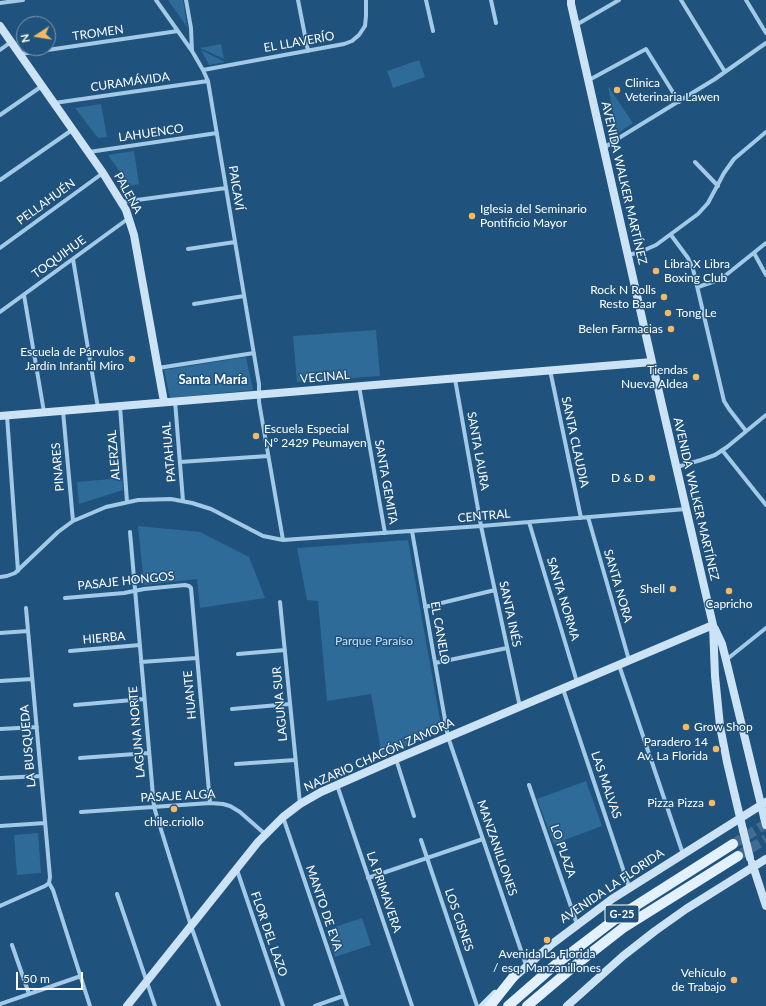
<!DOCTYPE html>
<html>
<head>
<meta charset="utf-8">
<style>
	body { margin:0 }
	#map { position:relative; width:766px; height:1006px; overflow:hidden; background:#1f527c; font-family:Lato,sans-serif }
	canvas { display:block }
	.north { position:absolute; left:16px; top:16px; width:40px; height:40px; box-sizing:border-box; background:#1f527c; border:1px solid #7997b0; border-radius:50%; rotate:258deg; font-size:11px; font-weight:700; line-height:16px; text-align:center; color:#fff }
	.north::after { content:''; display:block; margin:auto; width:14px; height:18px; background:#f4b962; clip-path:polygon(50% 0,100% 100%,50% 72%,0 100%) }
	.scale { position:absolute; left:16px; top:972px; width:67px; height:18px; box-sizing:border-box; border:2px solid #fff; border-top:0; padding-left:5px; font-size:12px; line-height:14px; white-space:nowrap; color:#fff; -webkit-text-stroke:3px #1f527c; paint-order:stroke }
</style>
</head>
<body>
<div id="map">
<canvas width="766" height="1006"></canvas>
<div class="north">N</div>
<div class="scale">50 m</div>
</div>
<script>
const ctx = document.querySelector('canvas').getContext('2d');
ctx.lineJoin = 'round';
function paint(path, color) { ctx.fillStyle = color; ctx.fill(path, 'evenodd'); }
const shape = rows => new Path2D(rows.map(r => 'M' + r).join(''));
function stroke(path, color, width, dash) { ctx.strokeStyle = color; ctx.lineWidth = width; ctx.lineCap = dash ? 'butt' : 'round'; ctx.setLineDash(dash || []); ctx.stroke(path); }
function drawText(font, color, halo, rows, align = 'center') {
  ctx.font = font + ' Lato,sans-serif'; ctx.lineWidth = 3; ctx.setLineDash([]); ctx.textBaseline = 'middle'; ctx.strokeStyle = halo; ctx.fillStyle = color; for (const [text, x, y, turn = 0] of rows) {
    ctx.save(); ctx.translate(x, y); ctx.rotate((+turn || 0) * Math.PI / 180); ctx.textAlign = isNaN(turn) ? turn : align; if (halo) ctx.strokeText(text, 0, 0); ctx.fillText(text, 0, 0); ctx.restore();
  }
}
paint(shape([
	[168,0,183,0,187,27],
	[221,44,224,59,200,48],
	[201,50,225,62,209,65],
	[419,60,425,77,393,88,387,71],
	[608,86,633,123,617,134],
	[101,104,107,137,98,138,75,108],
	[134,151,139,184,130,186,108,155],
	[376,330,380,376,297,382,293,336],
	[246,357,253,390,170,398,164,370],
	[122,478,123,490,79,504,77,482],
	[138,526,200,532,249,557,265,598,200,608,197,579,144,585],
	[408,540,442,731,382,757,371,694,327,701,318,601,307,600,297,548],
	[586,781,602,826,554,844,537,799],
	[38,833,41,873,17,875,14,835],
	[362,918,371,945,335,957,326,930]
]), '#2f6b98');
stroke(shape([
	[733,844,766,824],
	[738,856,766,839]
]), '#416c90', 10, [10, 5]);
stroke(shape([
	[156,0,192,51,203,70,208,81,259,384,259,402,283,540],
	[186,0,191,28,192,51],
	[298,0,308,51],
	[426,0,433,31],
	[491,0,496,23],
	[681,0,725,72],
	[746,0,766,33],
	[0,3,23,0],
	[576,25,619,0],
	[0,50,11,42],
	[20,54,178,31],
	[203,70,344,44,352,41,359,35,365,26,366,16,366,0],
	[589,80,646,49,679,102],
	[54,103,208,81],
	[0,115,42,86],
	[604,148,614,141,715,79,766,43],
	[89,152,217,133],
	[695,162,718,186],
	[0,180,72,130],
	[122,202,226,188],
	[671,235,688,258,693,269,724,401,729,409,746,431],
	[0,248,103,173],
	[188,249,235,242],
	[754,253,766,275],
	[628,255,640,252,656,245,698,214,708,203,724,173,734,159,766,132],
	[73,259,98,408],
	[698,287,721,279,766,243],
	[24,295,44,412],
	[194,304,244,296],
	[0,312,129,218],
	[158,368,254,353],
	[550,370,581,518],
	[455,379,481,526,520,707],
	[359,386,385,533],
	[175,401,183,501],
	[120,406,127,502],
	[63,411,73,521],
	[7,416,18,571],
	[722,450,766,505],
	[180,462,268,456],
	[677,467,701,460,715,455,727,447,766,415],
	[588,517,629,660],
	[529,522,577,682],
	[412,531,448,737,526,965],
	[130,532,154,807,191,926,219,1006],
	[0,577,7,576,15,573,58,532,73,521,106,507,138,500,171,499,192,503,211,509,263,536,283,540,481,526,686,509],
	[65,598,124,593,144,589,185,585,189,586,191,588,210,803],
	[280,602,300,804],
	[425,607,495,590],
	[26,608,50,877,49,883],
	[0,633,28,631],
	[70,651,140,645],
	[238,654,285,650],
	[726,660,766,628],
	[141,662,197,658],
	[435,663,507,648],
	[619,665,683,854],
	[0,681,32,679],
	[563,689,629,887],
	[75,705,144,699],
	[232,709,290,704],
	[0,729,37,727],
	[80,758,149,753],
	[396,759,414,816],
	[236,764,295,760],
	[0,778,41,776],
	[337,785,412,1006],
	[529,785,577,924],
	[81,812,210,803,223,804,230,806,240,812,265,834],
	[283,817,347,1006],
	[0,826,45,823],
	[421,840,477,1006],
	[237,870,283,1006],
	[368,878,483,839],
	[49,883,53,890,90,1006],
	[117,894,155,1006],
	[0,906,45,886,49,883],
	[12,945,29,994],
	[0,1004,81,976],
	[315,1006,343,996]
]), '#a2c9e6', 4);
stroke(shape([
	[571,0,571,4,652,362,713,625,715,676,720,726,727,762,743,830],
	[0,26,103,173,126,210,134,235,164,402],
	[0,416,652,362],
	[715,629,722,644,726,660,764,817],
	[752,863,766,906],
	[511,980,552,944,612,899,766,802],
	[127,1006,258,842,283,817,300,804,321,792,396,759,713,625],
	[483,1006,495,994],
	[567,1006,623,956,655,931,686,909,766,859]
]), '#cce3f5', 8);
stroke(shape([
	[490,1006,514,976],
	[508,1006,555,965,618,917,733,844],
	[527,1006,578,963,623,928,738,856]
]), '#e3f0fd', 10);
stroke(shape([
	[764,817,766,825],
	[743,830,750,858]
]), '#cce3f5', 8);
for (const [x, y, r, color] of [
	[617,90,4,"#f4b962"],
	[472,216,4,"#f4b962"],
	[656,271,4,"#f4b962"],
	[664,297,4,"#f4b962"],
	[668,313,4,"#f4b962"],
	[671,329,4,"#f4b962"],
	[132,359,4,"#f4b962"],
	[696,377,4,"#f4b962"],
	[256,436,4,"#f4b962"],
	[652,478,4,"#f4b962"],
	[673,589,4,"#f4b962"],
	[729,591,4,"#f4b962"],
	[686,727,4,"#f4b962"],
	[716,749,4,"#f4b962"],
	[712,803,4,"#f4b962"],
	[174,809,4,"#f4b962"],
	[547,940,4,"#f4b962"],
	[734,980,4,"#f4b962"]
]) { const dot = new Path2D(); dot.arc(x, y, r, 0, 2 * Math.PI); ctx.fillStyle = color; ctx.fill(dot); stroke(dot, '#1f527c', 1.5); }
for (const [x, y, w] of [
	[622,914,34]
]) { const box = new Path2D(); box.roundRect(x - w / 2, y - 9, w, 18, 3); ctx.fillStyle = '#1f527c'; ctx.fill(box); stroke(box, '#fff', 1); }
drawText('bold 11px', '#fff', null, [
	["G-25",622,914]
]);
drawText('12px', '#fff', '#1f527c', [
	["TROMEN",98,33,-8],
	["EL LLAVERÍO",299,42,-10],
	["CURAMÁVIDA",130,82,-8],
	["LAHUENCO",151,133,-8],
	["AVENIDA WALKER MARTÍNEZ",624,183,77],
	["PAICAVÍ",236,188,81],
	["PALENA",128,193,61],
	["PELLAHUÉN",46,202,-36],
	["TOQUIHUE",59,257,-36],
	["VECINAL",325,377,-5],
	["SANTA CLAUDIA",575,442,78],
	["SANTA LAURA",478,451,80],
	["PATAHUAL",169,452,-95],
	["ALERZAL",114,455,-95],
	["PINARES",58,467,-95],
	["SANTA GEMITA",386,482,80],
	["AVENIDA WALKER MARTÍNEZ",696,499,77],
	["CENTRAL",484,516,-5],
	["PASAJE HONGOS",126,581,-6],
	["SANTA NORA",618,586,74],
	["SANTA NORMA",563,599,73],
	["SANTA INÉS",510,614,78],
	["EL CANELO",440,633,80],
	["HIERBA",104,638,-5],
	["HUANTE",190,695,-95],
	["LAGUNA SUR",280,704,-95],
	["LAGUNA NORTE",137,732,-95],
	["LA BUSQUEDA",28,746,-95],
	["NAZARIO CHACÓN ZAMORA",379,755,-24],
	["LAS MALVAS",606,785,71],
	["PASAJE ALGA",178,796,-3],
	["MANZANILLONES",497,848,71],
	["LO PLAZA",563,851,71],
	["AVENIDA LA FLORIDA",612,886,-34],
	["LA PRIMAVERA",384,892,71],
	["MANTO DE EVA",324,908,71],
	["LOS CISNES",459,920,71],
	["FLOR DEL LAZO",269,934,71]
]);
drawText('12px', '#fff', '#1f527c', [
	["Clinica",625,83,"left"],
	["Veterinaria Lawen",625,97,"left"],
	["Iglesia del Seminario",480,209,"left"],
	["Pontificio Mayor",480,223,"left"],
	["Libra X Libra",664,264,"left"],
	["Boxing Club",664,278,"left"],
	["Rock N Rolls",656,290],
	["Resto Baar",656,304],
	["Tong Le",676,313,"left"],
	["Belen Farmacias",663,329],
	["Escuela de Párvulos",124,352],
	["Jardín Infantil Miro",124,366],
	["Tiendas",688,370],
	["Nueva Aldea",688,384],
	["Escuela Especial",264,429,"left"],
	["N° 2429 Peumayen",264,443,"left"],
	["D & D",644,478],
	["Shell",665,589],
	["Capricho",729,604,"center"],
	["Grow Shop",694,727,"left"],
	["Paradero 14",708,742],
	["Av. La Florida",708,756],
	["Pizza Pizza",704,803],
	["chile.criollo",174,822,"center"],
	["Avenida La Florida",547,954,"center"],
	["/ esq. Manzanillones",547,968,"center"],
	["Vehículo",726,973],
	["de Trabajo",726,987]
], 'right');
drawText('12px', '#c5e0f5', '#1f527c', [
	["Parque Paraíso",374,641]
]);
drawText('bold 13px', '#fff', '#1f527c', [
	["Santa María",213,380]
]);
</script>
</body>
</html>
